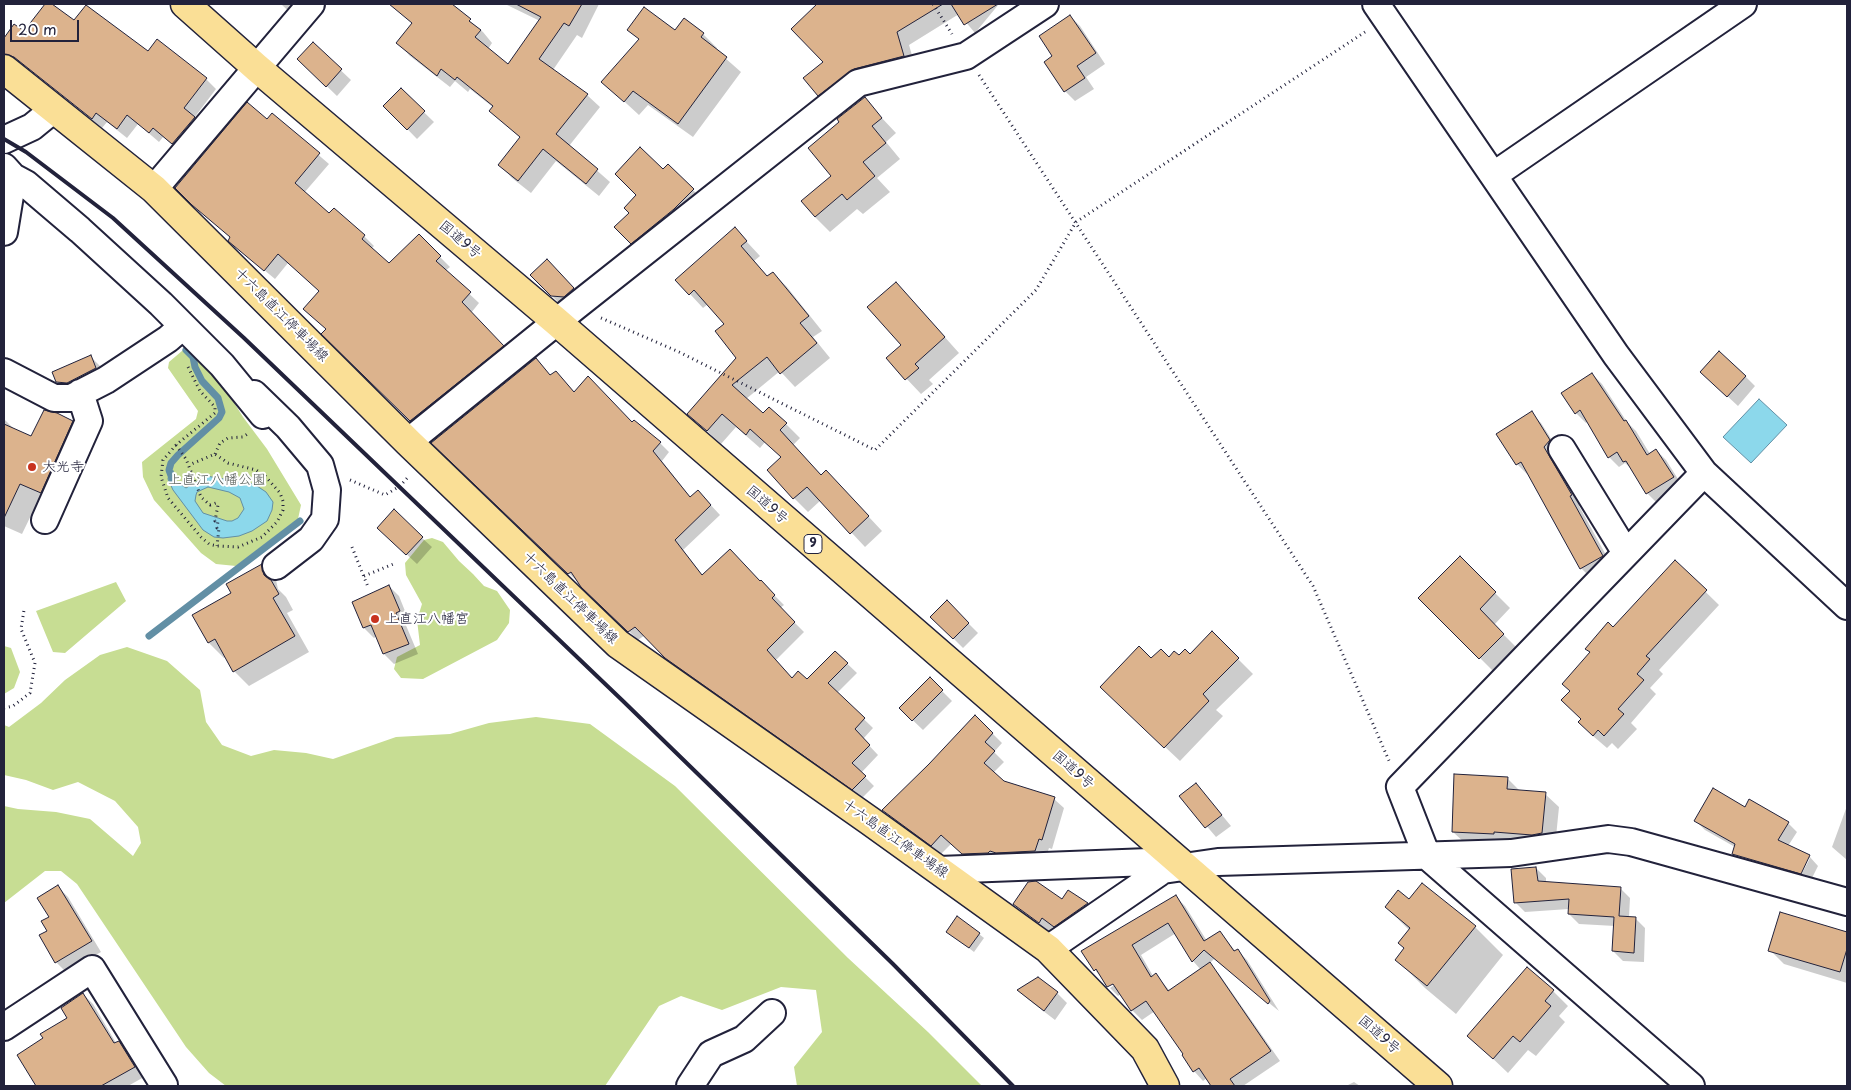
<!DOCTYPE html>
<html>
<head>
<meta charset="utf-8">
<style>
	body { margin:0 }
	#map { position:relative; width:1851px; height:1090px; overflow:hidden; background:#fff; font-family:"Playpen Sans",sans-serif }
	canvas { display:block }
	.frame { position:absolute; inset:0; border:5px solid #22223b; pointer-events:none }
	.scale { position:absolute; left:10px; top:20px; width:69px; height:22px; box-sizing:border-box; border:2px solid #22223b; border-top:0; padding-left:6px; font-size:15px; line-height:18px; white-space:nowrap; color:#22223b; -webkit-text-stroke:4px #fff; paint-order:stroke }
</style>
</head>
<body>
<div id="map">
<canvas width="1851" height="1090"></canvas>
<div class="frame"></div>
<div class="scale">20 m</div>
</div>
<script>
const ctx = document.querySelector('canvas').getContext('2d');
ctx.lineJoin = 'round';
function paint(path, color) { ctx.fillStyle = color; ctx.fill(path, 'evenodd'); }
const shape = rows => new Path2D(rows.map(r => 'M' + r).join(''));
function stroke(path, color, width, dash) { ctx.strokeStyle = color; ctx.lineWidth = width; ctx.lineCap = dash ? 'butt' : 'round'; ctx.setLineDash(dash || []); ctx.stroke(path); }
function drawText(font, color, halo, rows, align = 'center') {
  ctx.font = font + ' "Playpen Sans","Klee One",sans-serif'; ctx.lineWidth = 4; ctx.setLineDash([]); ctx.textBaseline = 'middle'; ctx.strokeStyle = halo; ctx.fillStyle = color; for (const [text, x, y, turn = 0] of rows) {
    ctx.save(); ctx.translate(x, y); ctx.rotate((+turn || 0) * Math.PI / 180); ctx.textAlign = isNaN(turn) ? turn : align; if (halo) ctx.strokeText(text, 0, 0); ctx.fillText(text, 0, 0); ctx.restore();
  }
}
paint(shape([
	[189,345,208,361,243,417,267,449,301,505,298,519,236,566,216,564,201,553,154,500,143,477,142,462,196,419,198,411,168,368,169,362],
	[432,538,443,542,459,561,473,574,484,586,497,591,510,610,509,623,497,640,423,679,401,678,394,669,397,657,420,645,417,620,422,604,406,575,405,563,424,540],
	[116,582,126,601,65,653,53,652,36,611],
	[4,646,11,648,20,672,14,688,4,694],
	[127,647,167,661,200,690,206,722,222,745,251,756,274,750,306,753,333,759,396,737,450,734,489,723,536,717,590,724,675,786,848,958,928,1032,982,1086,797,1086,794,1067,822,1032,816,990,781,987,722,1010,681,996,659,1006,605,1086,226,1086,209,1073,186,1047,77,884,61,871,45,871,4,903,4,806,18,809,56,812,90,819,133,856,141,843,138,827,115,801,78,782,53,790,26,780,4,775,4,725,9,727,41,703,65,680,100,655]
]), '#c7dd93');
const water = shape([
	[1759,399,1787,425,1751,463,1723,437,1759,399],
	[173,471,177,482,186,488,206,476,254,484,266,492,273,502,272,510,267,521,252,531,239,536,223,538,214,537,203,530,173,490,168,479,169,474,173,471],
	[208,487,229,492,240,498,244,509,238,518,232,521,227,521,203,513,195,501,196,495,197,492,208,487]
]);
paint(water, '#8cd8eb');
stroke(water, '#628fa5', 1);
paint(shape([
	[46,4,50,4,74,22,206,79,216,89,194,118,204,128,183,153,163,137,159,142,138,124,127,138,107,122,102,128,25,66,18,63,4,68,4,35,6,37,24,33],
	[281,4,327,4,321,5,302,24],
	[392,4,450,4,483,32,492,43,488,49,508,66,540,21,505,4,578,4,573,12,575,13,581,4,599,4,582,38,577,35,553,70,587,95,600,107,569,146,610,182,599,196,556,161,531,193,512,178,500,165,521,138,491,111,494,108,470,89,468,92,455,81,450,87,410,56,398,43,413,24],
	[819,4,999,4,975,33,959,14,909,45,916,69,832,108,819,95,825,62,793,29],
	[1070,16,1080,26,1105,64,1086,77,1094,89,1075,101,1065,91,1046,62,1054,57],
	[629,30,703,34,717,48,716,50,741,72,693,137,648,105,639,115,603,82,640,40],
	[313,44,351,80,337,96,309,69],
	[401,90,434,122,417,139,385,106],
	[864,99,896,133,886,142,900,159,877,178,890,192,863,214,857,209,830,232,815,217,833,176,840,122],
	[272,115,329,164,304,193,329,215,364,236,374,246,371,249,389,265,419,236,450,267,445,271,479,303,471,313,512,356,420,430,323,334,327,330,320,291,288,263,275,279,240,250,267,121],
	[663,170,693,190,702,199,641,252,616,227,630,213],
	[735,229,760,256,754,261,768,277,773,273,787,287,822,331,813,337,830,358,795,387,780,371,746,399,763,415,786,424,800,438,793,445,822,476,840,486,882,531,865,547,821,500,808,512,794,498,769,471,782,458,765,442,760,448,736,427,721,444,689,414,738,358,725,324,708,304,703,308,690,294],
	[557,271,583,299,562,306,531,275],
	[910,298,959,353,929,380,933,384,921,394,887,358,902,345],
	[91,357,101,367,105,378,68,392,57,382],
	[536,359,551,376,556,372,575,393,633,424,660,443,669,452,662,461,691,498,707,501,720,515,683,550,703,576,761,582,784,605,780,608,804,632,776,660,792,679,807,681,835,652,857,673,837,693,873,728,863,739,878,755,861,773,874,786,862,798,676,667,645,635,638,640,579,582,578,582,433,443],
	[1592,374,1602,384,1627,422,1636,431,1650,454,1656,450,1666,460,1683,487,1657,503,1647,493,1634,471,1625,463,1619,467,1609,457,1588,421,1586,423,1576,413],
	[1745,376,1755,386,1738,406,1712,382],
	[1531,413,1541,423,1559,451,1553,458,1581,505,1579,506,1612,566,1591,578,1581,568,1528,473,1527,474,1517,464],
	[4,419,15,430,32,438,72,422,90,440,58,510,38,501,22,534,4,526],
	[388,537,422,538,432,547,417,564],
	[1460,558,1510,608,1494,625,1519,650,1495,673,1420,598],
	[1675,562,1719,605,1659,670,1663,674,1650,688,1656,694,1631,723,1637,729,1618,749,1612,743,1607,748,1593,736,1583,720,1571,691,1613,628],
	[261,565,276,580,278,589,286,597,293,610,287,613,309,652,249,686,234,671,226,657,224,658,209,643,194,616,233,594],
	[389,586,399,596,409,621,405,623,418,654,394,664,384,654,377,636,374,638,364,628],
	[947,602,978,633,963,648,932,617],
	[1212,633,1253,674,1216,710,1223,716,1180,761,1116,701,1151,660,1190,655],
	[930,679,952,701,923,730,900,708],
	[992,733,1002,743,994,752,1004,762,993,773,1004,782,1054,799,1064,808,1052,849,1049,848,1045,860,973,863,951,844,941,854,893,820,883,810],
	[1507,778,1521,792,1545,794,1559,807,1555,847,1467,845,1453,832],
	[1196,784,1231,826,1216,837,1181,796],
	[1847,806,1847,860,1832,847],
	[1746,808,1788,823,1797,832,1788,846,1809,856,1818,866,1810,882,1799,879,1810,858,1807,858,1797,878,1743,863,1733,854,1735,847,1705,830,1696,821],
	[1536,868,1546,878,1546,883,1620,888,1630,898,1629,917,1635,918,1645,928,1644,962,1623,961,1613,951,1615,926,1579,924,1569,914,1569,909,1525,912,1515,902],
	[58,887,68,897,101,952,66,972,56,962,41,936,49,931],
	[1069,891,1087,904,1097,914,1065,936,1053,927,1049,932,1024,914,1014,904,1062,901],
	[1175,896,1185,906,1207,941,1220,932,1236,952,1238,951,1247,960,1279,1011,1214,959,1209,964,1219,974,1280,1061,1243,1086,1212,1086,1207,1078,1203,1081,1194,1071,1185,1054,1155,1011,1142,1020,1132,1010,1121,994,1118,996,1110,988,1119,982,1109,985,1109,987,1095,970],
	[1176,933,1193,961,1201,970,1170,991,1156,975,1153,976,1141,955],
	[1409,901,1475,927,1503,955,1456,1014,1425,988,1397,960,1405,948,1410,931,1386,907],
	[1781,913,1847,933,1847,983,1784,964,1770,950],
	[948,932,979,934,984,938,974,952],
	[1019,991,1057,993,1067,1003,1055,1020,1029,1000],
	[1553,991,1568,1006,1559,1016,1565,1022,1536,1056,1528,1050,1508,1073,1469,1036],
	[83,994,93,1004,116,1043,119,1042,128,1052,144,1077,128,1086,38,1086,18,1055,45,1038,68,1018],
	[1354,1082,1360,1086,1346,1086]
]), '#0003');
stroke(shape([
	[173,481,169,470,171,463,178,455,219,418,222,412,218,398,202,381,195,367,193,357,186,350],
	[149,636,300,521]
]), '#628fa5', 7);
const building = shape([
	[45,4,52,4,74,20,86,5,148,51,157,39,207,78,184,108,195,117,172,144,153,128,149,133,127,115,117,129,96,113,92,119,14,57,4,54,4,38,14,24,24,31,45,4],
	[389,4,452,4,471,19,469,21,481,30,475,37,508,64,541,17,516,4,582,4,569,26,564,23,539,59,588,94,556,134,598,169,586,184,543,149,518,181,498,165,520,137,489,111,493,106,457,77,455,80,441,69,437,76,396,43,412,23,389,4],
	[817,4,943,4,897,32,904,56,854,69,818,96,803,78,823,62,791,29,817,4],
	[951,4,998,4,964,25,951,4],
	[644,7,675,30,684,18,704,33,701,37,727,57,678,124,633,91,624,102,601,82,639,39,627,30,644,7],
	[1070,15,1096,53,1077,66,1085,78,1064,92,1044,62,1052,56,1039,36,1070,15],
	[313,42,342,69,326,87,297,59,313,42],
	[401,88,425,111,407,130,383,106,401,88],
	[865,97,882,118,872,126,886,143,863,162,875,176,847,200,842,194,815,217,801,201,831,176,808,148,839,122,837,119,865,97],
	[247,102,267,119,272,113,320,153,295,183,329,213,334,208,365,235,362,239,389,263,419,234,441,256,436,261,471,292,462,302,504,346,410,421,321,334,326,329,303,309,319,291,278,254,264,271,228,241,230,237,192,205,175,188,247,102],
	[640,147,663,169,668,164,694,189,674,209,631,244,614,227,629,213,624,208,636,195,615,174,640,147],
	[735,227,747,241,741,246,767,276,773,272,809,316,800,323,817,343,780,374,767,357,732,385,763,413,769,407,787,423,780,430,821,475,826,470,869,516,850,534,807,487,793,499,767,470,781,457,750,429,746,435,722,414,707,431,687,414,736,358,715,331,724,324,694,290,689,295,675,280,735,227],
	[547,259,574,288,564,297,551,296,530,275,547,259],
	[896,282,945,337,915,364,919,368,905,380,886,358,901,345,867,307,896,282],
	[1719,351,1746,376,1727,397,1700,372,1719,351],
	[91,355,96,368,67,383,56,382,52,372,91,355],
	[536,358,550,375,556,371,574,392,588,376,632,422,634,420,661,442,653,451,690,497,698,490,711,505,675,540,702,575,730,549,760,581,761,580,775,595,772,598,795,622,767,650,792,678,798,671,807,679,835,651,848,663,828,683,865,718,855,729,870,745,852,763,866,776,852,790,665,658,635,627,628,632,581,587,571,572,568,574,431,443,536,358],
	[1592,373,1624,421,1626,420,1647,455,1656,449,1674,477,1646,494,1626,461,1623,462,1617,452,1608,458,1580,410,1575,414,1561,393,1592,373],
	[44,410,57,413,73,421,41,493,20,484,4,518,4,424,31,436,44,410],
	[1532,411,1550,440,1544,447,1572,495,1570,496,1603,556,1580,569,1521,462,1516,465,1496,434,1532,411],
	[394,509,423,537,406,555,377,528,394,509],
	[1460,556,1496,592,1480,609,1504,634,1479,659,1418,598,1460,556],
	[1675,560,1707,590,1646,656,1650,659,1637,674,1644,680,1618,709,1624,714,1604,736,1598,730,1593,736,1578,722,1581,719,1561,700,1570,691,1562,684,1590,652,1585,649,1608,622,1613,627,1675,560],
	[262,564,264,575,271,580,279,594,273,598,295,636,233,672,215,639,208,643,192,615,231,593,226,584,262,564],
	[389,585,400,611,396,613,409,644,383,654,371,625,363,628,352,602,389,585],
	[947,600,969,623,953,639,930,617,947,600],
	[1212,631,1239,658,1203,694,1209,701,1164,748,1100,687,1139,646,1151,658,1161,649,1169,657,1174,651,1179,655,1185,649,1190,654,1212,631],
	[930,677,943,690,912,721,899,708,930,677],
	[975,715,993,733,985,742,995,751,984,763,1004,781,1055,797,1042,840,1039,839,1035,851,996,853,990,851,988,853,962,854,941,835,931,846,882,810,929,764,975,715],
	[1454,774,1508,777,1507,789,1546,792,1542,833,1532,835,1494,832,1494,834,1452,832,1454,774],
	[1196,783,1222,815,1205,828,1179,796,1196,783],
	[1713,788,1745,807,1749,799,1789,822,1778,840,1810,855,1801,874,1732,854,1735,844,1694,821,1713,788],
	[1536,867,1538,881,1621,887,1619,916,1636,917,1634,953,1612,951,1614,917,1568,914,1569,899,1514,903,1511,869,1536,867],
	[1036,881,1062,899,1068,890,1088,903,1054,927,1042,918,1039,923,1013,904,1028,882,1036,881],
	[1422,883,1476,926,1427,986,1395,960,1404,948,1398,943,1410,928,1385,907,1398,890,1409,899,1422,883],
	[58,885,92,941,55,963,39,935,47,931,41,921,49,917,37,898,58,885],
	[1176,895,1204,941,1220,931,1234,951,1238,949,1270,1001,1268,1004,1204,950,1192,962,1168,923,1132,945,1151,977,1156,973,1168,991,1210,962,1271,1051,1230,1079,1235,1086,1211,1086,1199,1068,1193,1072,1182,1055,1183,1054,1146,1001,1131,1011,1113,984,1107,987,1096,969,1094,971,1081,951,1176,895],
	[1780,912,1847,932,1847,949,1840,972,1768,951,1780,912],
	[957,916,980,933,969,948,946,932,957,916],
	[1527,967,1554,990,1545,1001,1551,1006,1520,1042,1513,1036,1493,1059,1467,1036,1527,967],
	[1038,977,1058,992,1044,1011,1017,990,1038,977],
	[83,993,114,1043,119,1041,135,1067,101,1086,36,1086,17,1055,43,1038,40,1034,67,1018,61,1008,83,993]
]);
paint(building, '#dcb38d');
stroke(building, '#22223b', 1);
const minor = shape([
	[1376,4,1616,355,1704,473,1847,606],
	[4,140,32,127,54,109],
	[4,167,13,177,26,184,80,230,161,304,222,365,263,415],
	[1494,175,1743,4],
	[154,189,311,4],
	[4,232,13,177],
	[4,372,54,398,71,398,106,380,168,339,183,326],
	[254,394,288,427,320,465,327,490,325,519,311,539,276,566],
	[408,442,575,307,858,83,966,56,1045,4],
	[1562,449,1626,553],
	[45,520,89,421,80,393],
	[939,870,1149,862,1163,870],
	[1048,949,1163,870,1218,862,1511,853,1608,839,1631,842,1847,902],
	[4,1027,92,969,164,1085,163,1086],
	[690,1086,711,1054,744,1039,772,1013],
	[1691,1086,1427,856,1400,787,1704,473]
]);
const major = shape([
	[4,69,154,189,408,442,618,644,870,821,1048,949,1145,1049,1165,1086]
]);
const highway = shape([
	[185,4,257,68,557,322,1438,1086]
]);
stroke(minor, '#22223b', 30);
stroke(major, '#22223b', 31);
stroke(highway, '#22223b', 31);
stroke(shape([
	[933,4,952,34],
	[979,75,1313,586,1390,763],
	[601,318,679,352,875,450,1036,290,1076,222,1365,32],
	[188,367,200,391,215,407,215,413,176,445,163,460,161,477,168,498,201,537,209,544,217,546,238,547,262,537,277,522,283,510,283,501,280,493,265,476,256,470,228,463,215,454,189,465],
	[176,445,186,459,201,497,210,505,216,503,218,505,215,521,218,521,217,528,219,528,217,546],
	[215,454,220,443,228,438,243,437,249,433],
	[350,480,385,495,400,486,409,476],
	[352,547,368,587],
	[364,576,396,563],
	[4,708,13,706,30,693,35,663,21,629,24,610]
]), '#22223b', 3, [1, 4]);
stroke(minor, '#fff', 26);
stroke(major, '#fadf96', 28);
stroke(highway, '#fadf96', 28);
stroke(shape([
	[4,139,26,152,113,218,244,338,624,702,893,964,1013,1086]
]), '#22223b', 4);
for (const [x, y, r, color] of [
	[32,467,5,"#c8321e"],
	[375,619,5,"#c8321e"]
]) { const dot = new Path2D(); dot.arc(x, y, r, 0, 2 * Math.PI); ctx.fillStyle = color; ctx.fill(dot); stroke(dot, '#fff', 2); }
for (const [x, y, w] of [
	[813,544,18]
]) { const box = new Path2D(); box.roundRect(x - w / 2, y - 9.5, w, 19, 4); ctx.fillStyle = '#fff'; ctx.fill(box); stroke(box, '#22223b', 1); }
drawText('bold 12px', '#22223b', null, [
	["9",813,544]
]);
drawText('14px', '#22223b', '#fff', [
	["国道9号",460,240,40],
	["十六島直江停車場線",281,315,45],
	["国道9号",767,505,41],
	["十六島直江停車場線",570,598,44],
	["国道9号",1073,770,41],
	["十六島直江停車場線",895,839,35],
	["国道9号",1379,1035,41]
]);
drawText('14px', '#22223b', '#fff', [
	["大光寺",42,467],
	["上直江八幡宮",385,619]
], 'left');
drawText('14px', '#545a55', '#fff', [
	["上直江八幡公園",217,480]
]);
</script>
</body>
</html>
